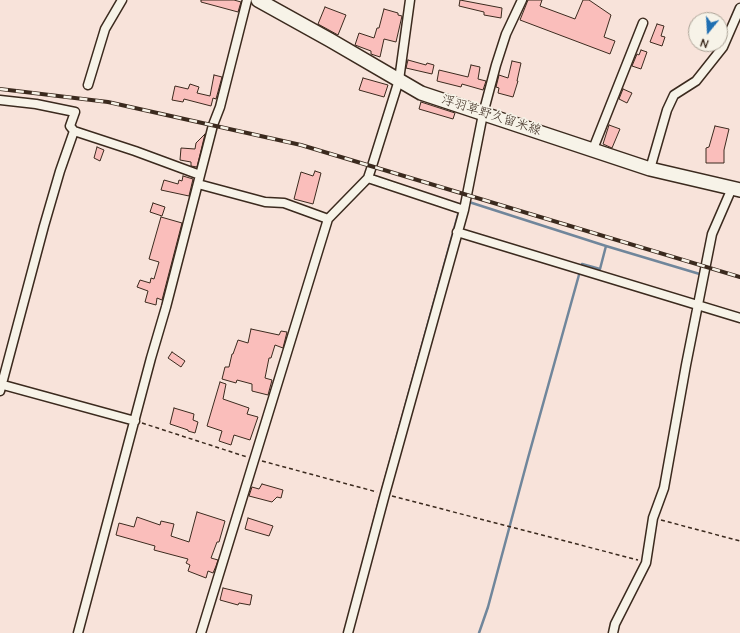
<!DOCTYPE html>
<html>
<head>
<meta charset="utf-8">
<style>
	body { margin:0 }
	#map { position:relative; width:740px; height:633px; overflow:hidden; background:#f8e3da; font-family:"Architects Daughter",sans-serif }
	canvas { display:block }
	.north { position:absolute; left:688px; top:12px; width:40px; height:40px; box-sizing:border-box; background:#f7f3e8; border:1px solid #aca397; border-radius:50%; rotate:198deg; font-size:11px; font-weight:700; line-height:16px; text-align:center; color:#3b2a1e }
	.north::after { content:''; display:block; margin:auto; width:14px; height:18px; background:#1f6fb2; clip-path:polygon(50% 0,100% 100%,50% 72%,0 100%) }
</style>
</head>
<body>
<div id="map">
<canvas width="740" height="633"></canvas>
<div class="north">N</div>
</div>
<script>
const ctx = document.querySelector('canvas').getContext('2d');
ctx.lineJoin = 'round';
const shape = rows => new Path2D(rows.map(r => 'M' + r).join(''));
function stroke(path, color, width, dash) { ctx.strokeStyle = color; ctx.lineWidth = width; ctx.lineCap = dash ? 'butt' : 'round'; ctx.setLineDash(dash || []); ctx.stroke(path); }
function paint(path, color) { ctx.fillStyle = color; ctx.fill(path, 'evenodd'); }
function drawText(font, color, halo, rows, align = 'center') {
  ctx.font = font + ' "Architects Daughter","Klee One",sans-serif'; ctx.lineWidth = 3.5; ctx.setLineDash([]); ctx.textBaseline = 'middle'; ctx.strokeStyle = halo; ctx.fillStyle = color; for (const [text, x, y, turn = 0] of rows) {
    ctx.save(); ctx.translate(x, y); ctx.rotate((+turn || 0) * Math.PI / 180); ctx.textAlign = isNaN(turn) ? turn : align; if (halo) ctx.strokeText(text, 0, 0); ctx.fillText(text, 0, 0); ctx.restore();
  }
}
stroke(shape([
	[469,202,606,246,703,275],
	[382,490,459,211],
	[360,574,380,497],
	[479,633,488,607,528,458,582,264,600,269,606,246]
]), '#70869b', 2.5);
const building = shape([
	[201,0,234,0,241,2,238,12,201,2,201,0],
	[460,0,502,8,501,18,484,15,484,12,459,6,460,0],
	[528,0,542,0,540,6,575,19,583,0,589,0,611,15,604,37,615,41,610,54,520,20,528,0],
	[325,7,346,15,338,35,318,24,325,7],
	[384,9,398,13,398,15,402,16,396,42,384,39,380,57,371,54,371,51,355,45,359,33,374,38,377,28,379,28,384,9],
	[657,24,664,26,661,36,665,37,662,46,650,42,657,24],
	[641,50,647,52,641,69,632,66,637,54,639,55,641,50],
	[408,60,426,65,427,63,434,65,432,74,406,68,408,60],
	[512,61,521,63,517,81,518,81,513,97,498,93,499,88,496,87,499,75,508,78,512,61],
	[471,65,480,67,478,79,486,81,483,90,462,84,461,87,437,81,439,70,468,77,471,65],
	[214,75,222,77,216,99,213,98,211,106,184,99,183,102,172,100,175,86,188,89,190,84,199,87,197,93,210,96,214,75],
	[363,78,388,85,384,97,359,90,363,78],
	[623,89,632,93,627,103,619,99,623,89],
	[421,102,455,113,453,119,419,109,421,102],
	[609,125,620,129,612,148,603,144,609,125],
	[715,126,729,129,724,150,724,163,706,163,706,148,709,147,715,126],
	[205,134,197,167,191,166,191,162,180,160,181,148,195,149,196,143,205,134],
	[97,147,104,150,100,161,94,158,97,147],
	[315,171,321,173,313,204,294,199,301,172,313,176,315,171],
	[183,176,193,179,189,196,161,190,164,180,178,184,179,180,182,181,183,176],
	[153,203,165,207,162,216,150,212,153,203],
	[161,217,182,223,162,300,157,298,156,305,145,302,148,291,137,287,140,280,150,283,151,278,154,279,159,262,149,259,161,217],
	[251,329,279,335,281,331,287,332,283,348,275,345,271,358,269,358,265,378,272,380,268,395,252,391,252,384,237,380,236,383,222,379,225,367,229,367,232,354,233,354,238,340,248,343,251,329],
	[172,352,185,361,181,367,168,358,172,352],
	[220,382,226,384,223,399,249,408,247,414,258,417,250,440,234,435,231,445,219,441,222,431,207,426,220,382],
	[174,408,194,414,193,420,198,422,195,433,188,431,188,430,170,424,174,408],
	[262,484,283,490,281,498,277,497,272,502,249,496,252,487,259,489,262,484],
	[197,512,225,521,219,542,217,542,211,558,218,560,216,566,213,573,208,571,206,578,188,571,190,565,186,563,188,559,154,550,155,546,116,535,119,523,134,527,137,517,160,525,161,521,174,524,171,536,189,542,197,512],
	[248,518,273,526,269,536,245,529,248,518],
	[223,588,252,595,250,605,239,603,238,605,220,600,223,588]
]);
paint(building, '#fabebb');
stroke(building, '#3b2a1e', 1);
const street = shape([
	[88,85,105,29,122,0],
	[0,100,36,104,75,112,70,126,74,131,135,151,200,175],
	[593,149,643,23],
	[650,169,667,110,674,95,696,81,723,47,740,8],
	[368,178,464,210],
	[198,184,265,202,284,203,328,219],
	[457,232,740,318],
	[0,384,135,421],
	[0,391,44,226,60,171,74,131],
	[78,633,151,358,166,307,213,125,220,107,247,0],
	[201,633,328,219,368,178,372,166,399,80,410,0],
	[348,633,385,494,464,210,483,114,496,65,506,34,522,0],
	[613,633,615,624,646,563,653,518,664,488,686,365,712,234,732,188]
]);
const primary = shape([
	[258,0,330,40,421,93,650,169,740,190]
]);
stroke(street, '#3b2a1e', 11);
stroke(primary, '#3b2a1e', 16);
stroke(shape([
	[142,423,247,457],
	[262,461,377,492],
	[392,496,638,560],
	[661,520,740,541]
]), '#3b2a1e', 1.5, [4, 3]);
stroke(street, '#f7f3e8', 8);
stroke(primary, '#f7f3e8', 13);
const rail = shape([
	[0,89,108,102,301,145,740,277]
]);
stroke(rail, '#3b2a1e', 4);
stroke(rail, '#f7f3e8', 2.5, [8]);
drawText('13px', '#3b2a1e', '#f7f3e8', [
	["浮羽草野久留米線",491,116,18]
]);
</script>
</body>
</html>
